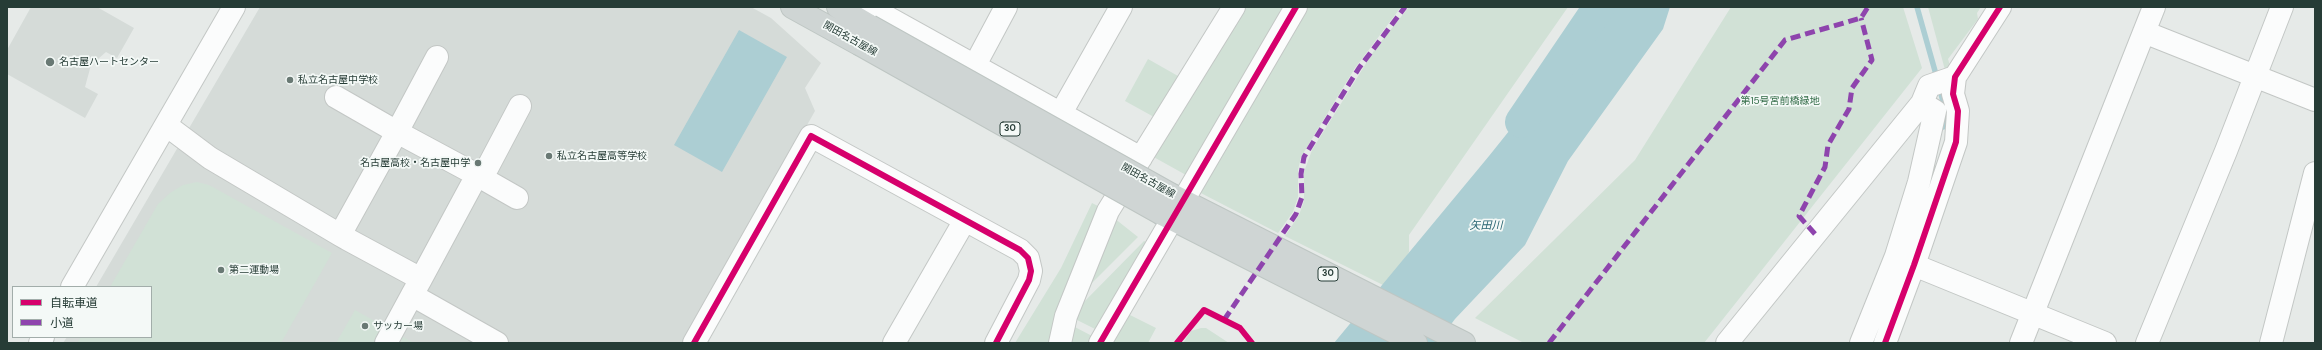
<!DOCTYPE html>
<html>
<head>
<meta charset="utf-8">
<style>
	body { margin:0 }
	#map { position:relative; width:2322px; height:350px; overflow:hidden; background:#e6eae8; font-family:"DM Sans","Noto Sans JP",sans-serif }
	canvas { display:block }
	.frame { position:absolute; inset:0; border:8px solid #263c36; pointer-events:none }
	.legend { position:absolute; left:12px; top:286px; width:140px; height:52px; box-sizing:border-box; background:#f4f9f7; border:1px solid #a2adaa; margin:0; padding:5px 7px; list-style:none; font-size:12px; color:#263c36 }
	.legend li { display:flex; align-items:center; gap:8px; height:20px }
	.legend b { width:20px; border:1px solid #a2adaa }
</style>
</head>
<body>
<div id="map">
<canvas width="2322" height="350"></canvas>
<div class="frame"></div>
<ul class="legend">
<li><b style="height:5px;background:#d6006c"></b>自転車道</li>
<li><b style="height:5px;background:#8e44ad"></b>小道</li>
</ul>
</div>
<script>
const ctx = document.querySelector('canvas').getContext('2d');
ctx.lineJoin = 'round';
function paint(path, color) { ctx.fillStyle = color; ctx.fill(path, 'evenodd'); }
const shape = rows => new Path2D(rows.map(r => 'M' + r).join(''));
function stroke(path, color, width, dash) { ctx.strokeStyle = color; ctx.lineWidth = width; ctx.lineCap = dash ? 'butt' : 'round'; ctx.setLineDash(dash || []); ctx.stroke(path); }
function drawText(font, color, halo, rows, align = 'center') {
  ctx.font = font + ' "DM Sans","Noto Sans JP",sans-serif'; ctx.lineWidth = 3.5; ctx.setLineDash([]); ctx.textBaseline = 'middle'; ctx.strokeStyle = halo; ctx.fillStyle = color; for (const [text, x, y, turn = 0] of rows) {
    ctx.save(); ctx.translate(x, y); ctx.rotate((+turn || 0) * Math.PI / 180); ctx.textAlign = isNaN(turn) ? turn : align; if (halo) ctx.strokeText(text, 0, 0); ctx.fillText(text, 0, 0); ctx.restore();
  }
}
paint(shape([
	[31,7,97,7,134,28,117,58,106,52,91,65,85,87,98,94,85,118,7,74,7,50],
	[260,7,751,7,771,18,821,63,805,88,815,111,684,343,63,343,67,337,151,337,151,287,96,287]
]), '#d5dbd8');
paint(shape([
	[1242,7,1286,7,1186,175,1150,155],
	[1306,7,1401,7,1355,68,1301,157,1298,170,1298,197,1293,212,1278,233,1197,191],
	[1409,7,1568,7,1409,235,1409,252,1389,288,1285,236,1299,215,1304,201,1304,172,1312,150,1375,49],
	[1731,7,1903,7,1922,68,1704,343,1524,343,1475,318,1635,160],
	[1928,7,1981,7,1977,13,1978,19,1948,59,1951,69,1945,70],
	[1148,59,1178,76,1154,117,1125,101],
	[197,182,209,185,332,253,281,343,77,343,81,337,151,337,151,287,110,287,158,204,170,193,183,185],
	[1092,203,1098,206,1097,209,1052,343,1015,343,1061,268],
	[1114,218,1138,237,1090,285],
	[1144,241,1146,242,1097,330,1073,318,1082,304],
	[355,310,414,343,336,343],
	[1126,313,1156,328,1148,343,1109,343],
	[1071,325,1094,337,1090,343,1068,343],
	[1201,328,1206,328,1229,343,1183,343,1191,331]
]), '#d1e1d6');
paint(shape([
	[1607,7,1670,7,1663,29,1568,161,1525,245,1455,319,1437,343,1334,343,1489,156,1602,15],
	[739,30,787,57,722,172,674,145]
]), '#acced3');
stroke(shape([
	[1917,7,1937,78],
	[1939,87,1946,112,1943,127]
]), '#acced3', 5.5);
stroke(shape([
	[1521,122,1599,7]
]), '#acced3', 32);
const minor = shape([
	[869,7,1141,158],
	[2144,32,2315,100],
	[975,65,1006,7],
	[336,97,397,132,437,57],
	[1061,113,1121,7],
	[166,125,210,158,340,235,347,239,421,279,477,175,397,132,340,235],
	[477,175,482,178,520,106],
	[482,178,517,198],
	[1914,265,2105,343],
	[421,279,412,295,497,343],
	[72,287,234,7],
	[40,343,43,337],
	[386,343,412,295],
	[694,343,811,136,1020,250,1028,258,1031,271,1029,280,996,343],
	[894,343,965,220],
	[1060,343,1066,316,1108,211,1234,7],
	[1100,343,1296,7],
	[1727,343,1922,103,1929,86,1955,77],
	[1861,343,1896,256,1919,182,1935,111,1922,103],
	[1885,343,1914,265,1956,142,1958,111,1953,94,1955,77,2000,7],
	[2021,343,2154,7],
	[2147,343,2226,151,2282,7],
	[2271,343,2315,173]
]);
const major = shape([
	[792,7,859,44],
	[838,7,870,26],
	[1172,195,1464,343],
	[1162,214,1416,343]
]);
stroke(minor, '#c3c7c5', 24);
stroke(major, '#bec6c3', 24);
stroke(minor, '#fbfcfc', 22);
stroke(major, '#cfd5d4', 22);
const majorBridge = shape([
	[870,26,1172,195],
	[859,44,1162,214]
]);
stroke(majorBridge, '#bec6c3', 24, []);
stroke(majorBridge, '#cfd5d4', 22);
stroke(shape([
	[1815,234,1799,216,1825,167,1828,145,1849,109,1852,88,1872,60,1861,18],
	[1224,320,1296,214,1302,197,1301,174,1304,157,1359,68,1405,7],
	[1549,343,1785,40,1861,18,1868,7]
]), '#8e44ad', 5, [10, 5]);
stroke(shape([
	[694,343,811,136,1020,250,1028,258,1031,271,1029,280,996,343],
	[1100,343,1296,7],
	[1177,343,1204,310,1240,328,1252,343],
	[1885,343,1914,265,1956,142,1958,111,1953,94,1955,77,2000,7]
]), '#d6006c', 6);
for (const [x, y, r, color] of [
	[50,62,5,"#697974"],
	[290,80,4,"#697974"],
	[549,156,4,"#697974"],
	[478,163,4,"#697974"],
	[221,270,4,"#697974"],
	[365,326,4,"#697974"]
]) { const dot = new Path2D(); dot.arc(x, y, r, 0, 2 * Math.PI); ctx.fillStyle = color; ctx.fill(dot); stroke(dot, '#f4f9f7', 1.5); }
for (const [x, y, w] of [
	[1010,129,20],
	[1328,274,20]
]) { const box = new Path2D(); box.roundRect(x - w / 2, y - 7, w, 14, 3); ctx.fillStyle = '#f4f9f7'; ctx.fill(box); stroke(box, '#263c36', 1); }
drawText('bold 9px', '#263c36', null, [
	["30",1010,129],
	["30",1328,274]
]);
drawText('10px', '#263c36', '#f4f9f7', [
	["関田名古屋線",850,39,29],
	["関田名古屋線",1148,181,29]
]);
drawText('10px', '#263c36', '#f4f9f7', [
	["名古屋ハートセンター",59,62],
	["私立名古屋中学校",298,80],
	["私立名古屋高等学校",557,156],
	["名古屋高校・名古屋中学",470,163,"right"],
	["第二運動場",229,270],
	["サッカー場",373,326]
], 'left');
drawText('10px', '#356e4a', '#f4f9f7', [
	["第15号宮前橋緑地",1780,101]
]);
drawText('italic 11px', '#276471', '#f4f9f7', [
	["矢田川",1486,226]
]);
</script>
</body>
</html>
